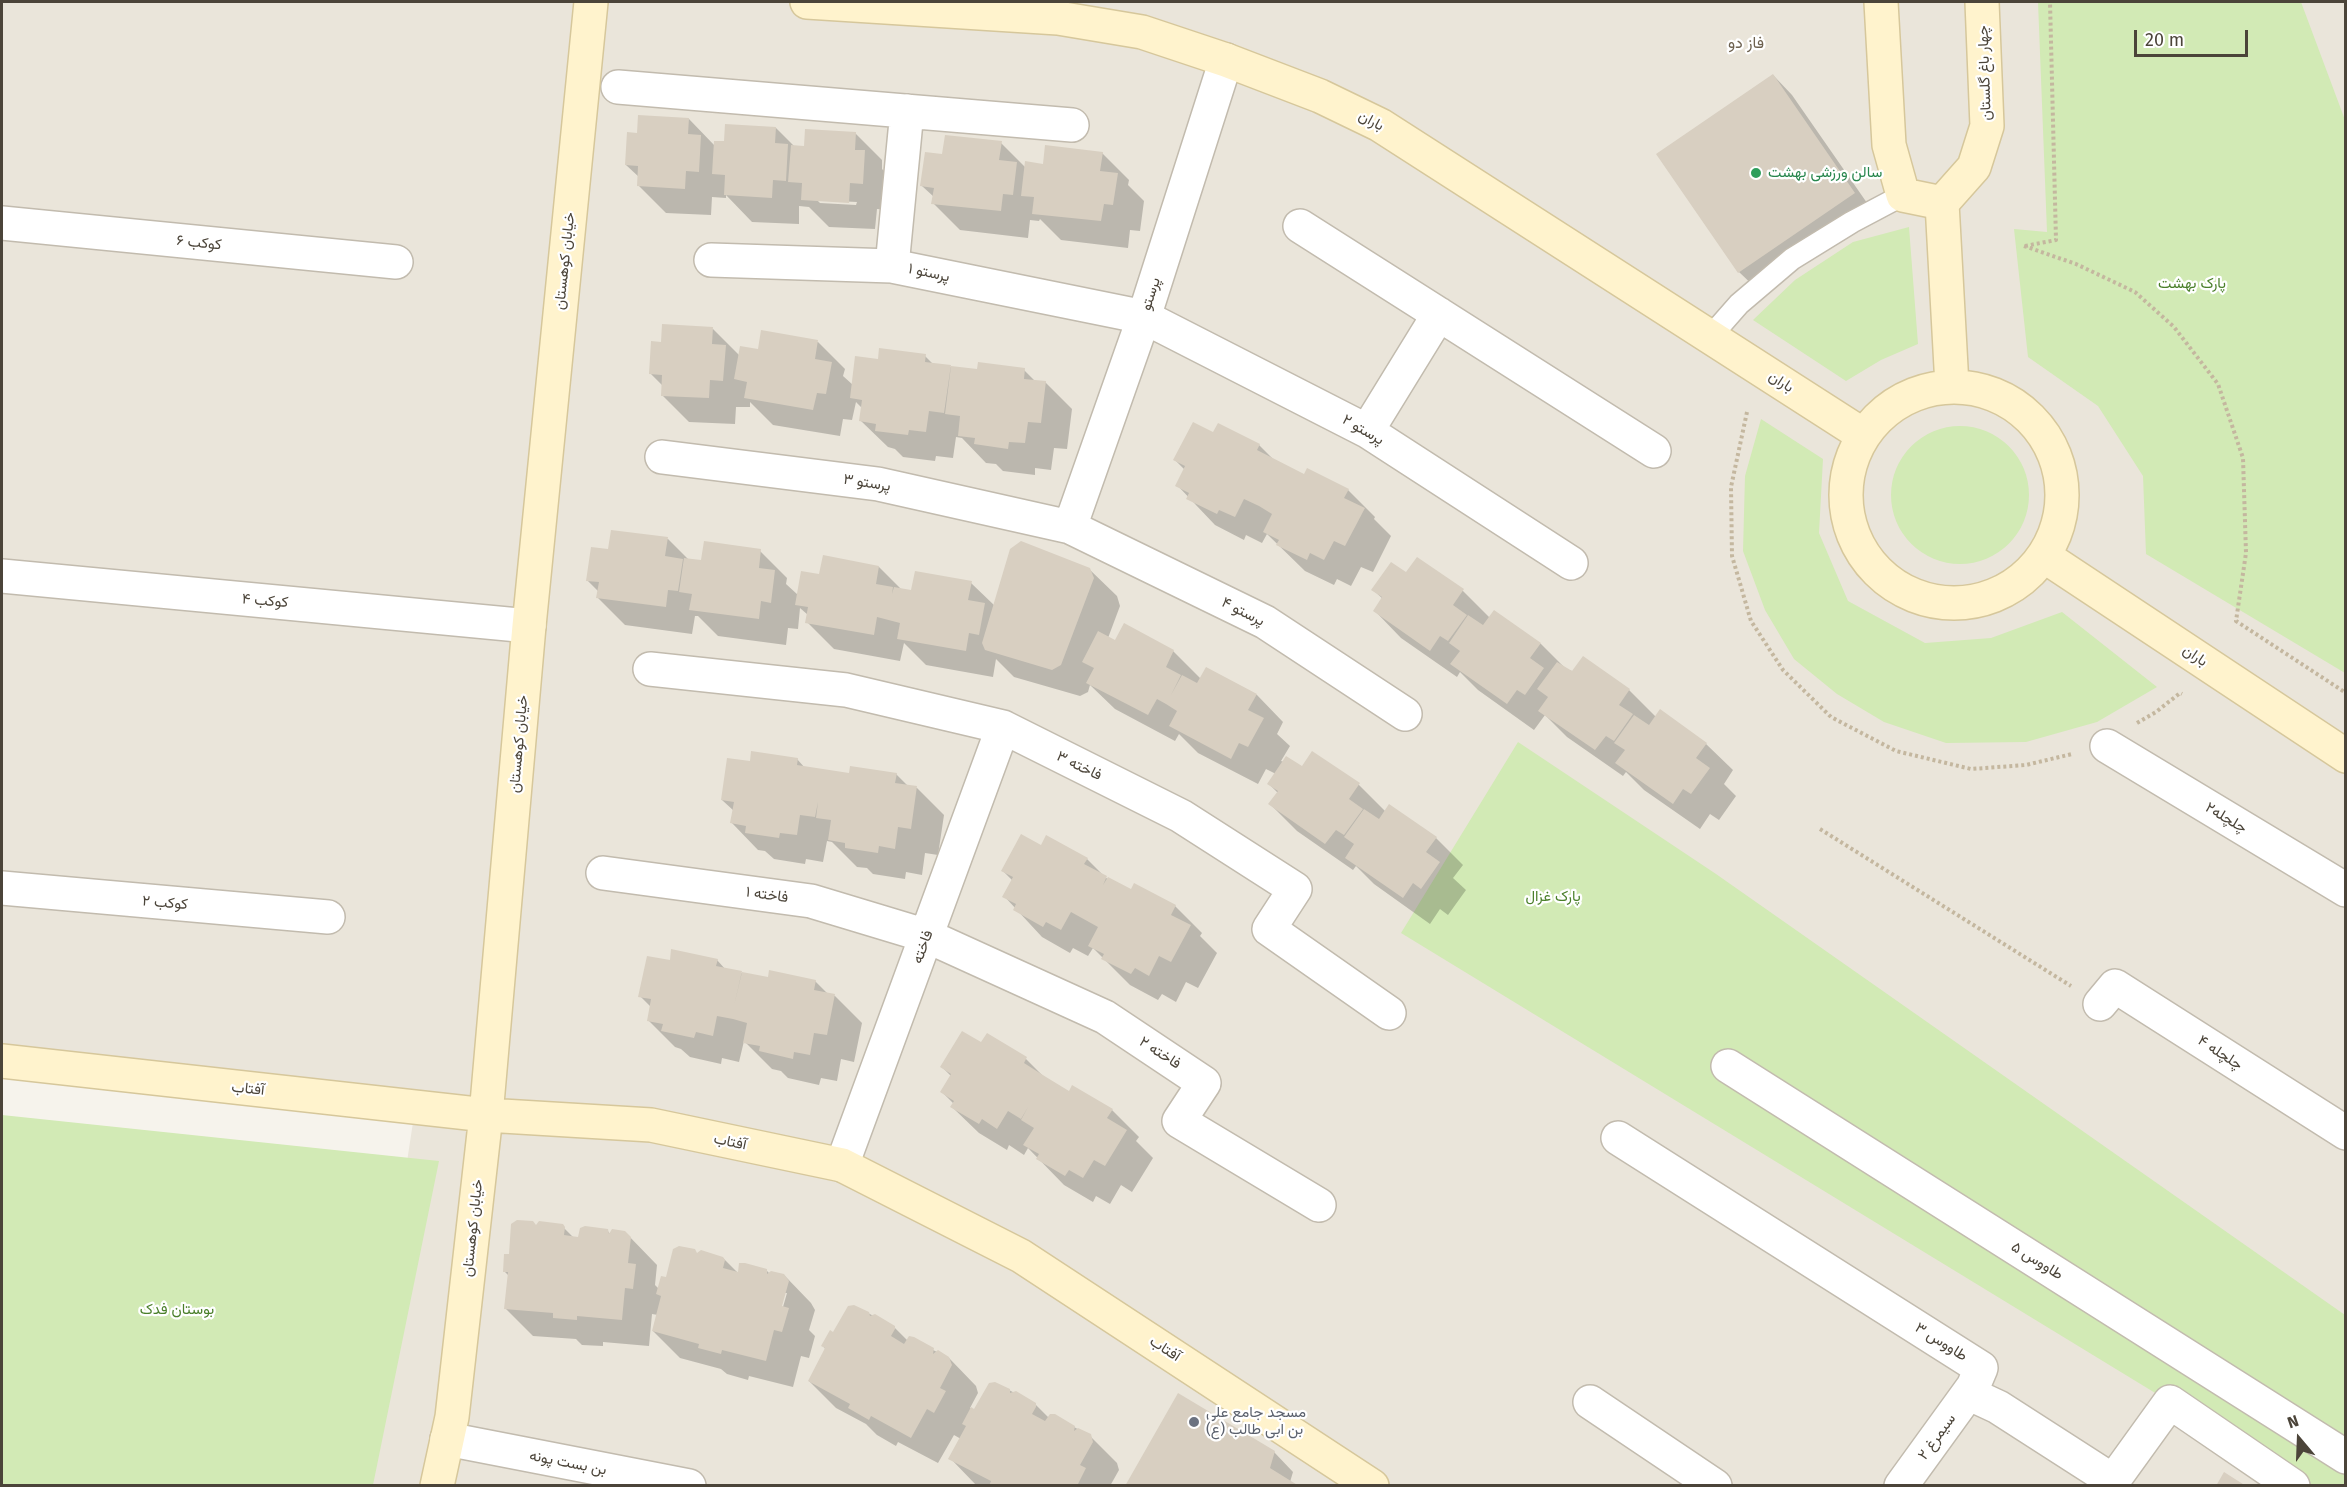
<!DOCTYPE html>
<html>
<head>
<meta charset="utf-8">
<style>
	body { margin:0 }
	#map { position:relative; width:2347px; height:1487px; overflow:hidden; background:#f6f3ec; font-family:"Fira Sans",sans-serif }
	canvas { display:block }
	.frame { position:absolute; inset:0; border:3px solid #4b4439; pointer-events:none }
	.north { position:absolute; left:2269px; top:1409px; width:60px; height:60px; -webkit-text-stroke:4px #fff; paint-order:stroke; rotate:341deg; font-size:16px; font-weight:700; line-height:24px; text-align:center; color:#4b4439 }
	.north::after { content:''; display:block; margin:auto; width:21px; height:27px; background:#4b4439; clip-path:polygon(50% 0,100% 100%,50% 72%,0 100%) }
	.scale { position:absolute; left:2134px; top:30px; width:114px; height:27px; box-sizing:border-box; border:3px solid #4b4439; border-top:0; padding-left:8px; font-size:18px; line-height:21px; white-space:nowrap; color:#4b4439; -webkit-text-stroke:4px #fff; paint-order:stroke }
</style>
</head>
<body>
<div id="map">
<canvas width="2347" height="1487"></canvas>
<div class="frame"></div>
<div class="north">N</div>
<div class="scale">20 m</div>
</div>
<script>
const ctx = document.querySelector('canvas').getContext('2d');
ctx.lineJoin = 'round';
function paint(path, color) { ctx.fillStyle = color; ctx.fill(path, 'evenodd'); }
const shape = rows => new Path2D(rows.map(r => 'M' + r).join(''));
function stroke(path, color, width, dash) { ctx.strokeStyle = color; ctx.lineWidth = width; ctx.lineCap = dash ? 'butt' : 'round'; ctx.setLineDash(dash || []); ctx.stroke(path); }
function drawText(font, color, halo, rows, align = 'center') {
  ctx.font = font + ' "Fira Sans",Vazirmatn,sans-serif'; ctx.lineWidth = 4.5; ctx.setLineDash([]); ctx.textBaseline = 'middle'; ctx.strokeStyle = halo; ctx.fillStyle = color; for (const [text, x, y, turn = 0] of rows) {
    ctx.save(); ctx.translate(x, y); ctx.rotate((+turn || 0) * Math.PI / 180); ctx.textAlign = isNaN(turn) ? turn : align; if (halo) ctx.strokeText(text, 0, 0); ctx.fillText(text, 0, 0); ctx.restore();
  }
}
paint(shape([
	[2,2,2345,2,2345,1485,358,1485,415,1109,2,1069]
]), '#eae5da');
paint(shape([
	[2038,2,2301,2,2345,120,2345,673,2146,554,2143,476,2098,406,2028,357,2014,229,2047,232],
	[1909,227,1918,344,1881,360,1846,381,1753,320,1795,280,1853,242],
	[1761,419,1823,459,1819,533,1848,601,1925,643,1991,638,2062,612,2157,687,2097,722,2026,742,1946,743,1884,722,1837,694,1794,659,1765,610,1743,551,1745,476],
	'1891 495a69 69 0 1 1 138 0a69 69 0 1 1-138 0Z',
	[1518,742,1716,874,2345,1315,2345,1485,2293,1485,2170,1402,1401,933],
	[2,1115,439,1161,373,1485,2,1485]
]), '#d2eab5');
paint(shape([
	[1773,75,1792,95,1874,213,1759,291,1739,272,1658,154],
	[689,119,715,146,776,128,794,146,805,147,855,133,882,160,882,169,891,178,890,210,877,209,875,229,829,227,809,207,799,206,799,224,752,222,726,195,726,198,712,197,711,215,666,213,639,186,639,177,626,165,639,135],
	[817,200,857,202,856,205,820,203],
	[1001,143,1026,168,1102,153,1129,180,1128,185,1144,201,1140,231,1130,230,1128,248,1061,240,1040,219,1039,221,1030,220,1028,238,960,230,933,203,934,197,922,186,944,155],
	[713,329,740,356,759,351,818,342,845,369,843,376,853,385,879,361,925,356,934,365,950,367,979,371,1024,370,1036,382,1045,382,1072,409,1067,449,1054,448,1051,470,1035,468,1035,475,1003,471,996,464,986,463,962,438,956,437,953,458,936,456,935,461,903,457,895,449,888,447,861,421,863,409,856,402,852,420,843,419,840,436,773,425,750,402,750,407,736,407,735,424,689,422,662,395,663,386,651,374,662,344],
	[1214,434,1259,445,1276,462,1305,476,1348,490,1375,517,1374,519,1391,536,1373,572,1361,567,1351,586,1337,579,1334,585,1305,571,1267,534,1262,543,1246,535,1244,540,1215,525,1177,485,1185,470,1175,460],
	[668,539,689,560,703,562,760,551,787,578,786,584,798,595,820,576,879,567,902,590,913,592,971,583,995,606,1089,569,1117,596,1120,606,1108,638,1115,642,1124,625,1173,651,1201,679,1257,695,1283,722,1277,734,1290,746,1281,761,1302,768,1313,753,1359,785,1386,812,1436,838,1463,865,1453,878,1466,890,1448,915,1440,909,1430,924,1374,884,1356,866,1353,870,1297,831,1270,804,1278,793,1269,784,1276,774,1266,769,1258,784,1198,753,1179,734,1175,741,1115,709,1090,685,1088,692,1080,696,1014,677,996,659,993,677,926,665,904,643,900,661,834,649,807,622,808,615,800,608,798,629,788,628,786,645,718,636,698,616,695,616,692,634,625,625,598,598,599,592,587,580,610,550],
	[1417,559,1463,591,1490,618,1494,612,1541,644,1566,669,1629,690,1656,717,1706,744,1733,770,1724,784,1736,796,1719,820,1710,814,1700,829,1644,790,1626,772,1623,776,1567,737,1545,715,1534,730,1478,690,1460,672,1457,677,1401,638,1375,611,1383,599,1373,590,1406,575],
	[797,759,805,768,850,775,896,774,909,787,917,788,944,815,938,855,925,853,922,875,906,872,905,879,873,874,867,868,857,867,832,842,827,841,823,862,806,859,805,864,774,859,765,851,758,850,732,823,734,811,722,800,751,763],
	[1042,847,1087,859,1106,878,1132,891,1175,906,1202,933,1200,936,1217,953,1198,988,1186,982,1176,1002,1162,994,1158,1000,1130,985,1093,948,1088,956,1073,948,1070,953,1042,937,1004,896,1013,881,1003,871],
	[717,960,726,970,741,973,769,979,815,981,828,994,835,996,862,1023,854,1062,841,1059,837,1081,821,1078,819,1085,788,1078,781,1071,772,1069,744,1041,739,1062,722,1058,721,1064,690,1057,681,1049,675,1047,648,1020,651,1007,640,996,671,962],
	[987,1035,1026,1059,1048,1081,1069,1093,1112,1110,1139,1137,1136,1141,1153,1158,1132,1192,1121,1185,1110,1204,1096,1196,1093,1202,1064,1185,1028,1148,1024,1155,1009,1145,1007,1150,979,1133,952,1107,954,1104,942,1092,951,1076,942,1067,982,1044],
	[536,1226,562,1226,574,1238,580,1238,607,1230,610,1234,625,1232,657,1265,655,1285,659,1289,667,1279,698,1254,723,1258,739,1274,767,1271,770,1274,784,1275,811,1303,815,1310,809,1330,815,1336,809,1358,801,1356,793,1387,749,1376,748,1380,727,1374,721,1369,680,1358,653,1331,658,1315,652,1314,649,1346,603,1342,603,1346,582,1345,576,1339,533,1336,506,1309,509,1276,505,1272,510,1256],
	[784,1293,787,1293,781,1314,778,1313],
	[868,1313,894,1327,908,1341,933,1350,949,1358,976,1386,978,1393,970,1408,975,1411,1009,1390,1035,1404,1049,1418,1074,1427,1090,1436,1117,1463,1119,1470,1110,1486,977,1486,950,1458,961,1439,954,1435,938,1463,898,1442,896,1446,877,1435,866,1424,836,1408,809,1381,826,1350,823,1346,834,1334],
	[1274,1452,1293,1472,1290,1482,1127,1486]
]), '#0003');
paint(shape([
	[1773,74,1855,193,1738,273,1656,154],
	[638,115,689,118,688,134,701,135,699,172,686,171,685,189,637,186,638,166,625,165,627,132,637,133],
	[725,124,776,127,775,143,788,144,786,181,773,180,772,198,724,195,725,175,712,174,714,141,724,141],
	[805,129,856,132,855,150,865,150,863,184,850,183,849,203,801,200,802,183,788,182,791,145,804,146],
	[945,135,1002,141,999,160,1017,162,1013,195,1003,194,1001,211,931,204,934,188,920,186,925,152,942,154],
	[1045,145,1103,152,1100,171,1118,173,1113,205,1104,204,1101,221,1032,214,1034,197,1021,196,1025,161,1043,164],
	[662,324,713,327,712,344,726,345,723,381,710,380,709,398,661,396,662,375,649,374,651,341,661,342],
	[761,330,818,340,815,359,832,362,826,394,817,393,813,410,744,398,747,382,734,379,740,346,758,349],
	[879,348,926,354,925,362,951,365,944,413,929,411,926,432,909,430,908,435,875,431,876,424,859,421,862,400,850,398,855,356,878,359],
	[978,362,1025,368,1024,379,1046,381,1041,423,1028,422,1025,443,1009,442,1008,449,974,444,975,438,958,436,960,416,945,414,951,366,977,369],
	[1193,422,1213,432,1218,423,1260,444,1257,450,1304,474,1307,468,1349,489,1344,498,1365,508,1345,546,1334,541,1324,560,1310,553,1307,560,1276,545,1279,540,1263,532,1272,514,1259,506,1244,499,1235,517,1219,510,1217,514,1186,499,1189,493,1175,486,1185,466,1173,460],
	[611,530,668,537,665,556,683,559,678,591,668,590,666,607,596,598,599,582,586,581,591,547,608,549],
	[704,541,761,549,759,568,775,570,771,603,761,601,759,619,689,610,692,594,679,592,684,558,701,560],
	[1021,541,1090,568,1094,578,1061,665,1052,670,985,650,982,643,1010,549],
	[823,555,879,566,876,584,893,587,892,594,894,587,911,590,915,571,972,581,968,600,985,603,979,635,969,633,966,651,897,639,900,623,877,617,874,635,805,623,808,607,795,605,801,571,819,574],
	[1417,557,1464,589,1453,605,1467,615,1448,641,1440,636,1430,651,1373,611,1382,597,1371,590,1391,562,1406,572],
	[1494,610,1541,643,1530,658,1544,668,1525,695,1517,690,1507,704,1450,664,1460,651,1449,643,1468,615,1483,625],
	[1124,623,1174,650,1166,667,1181,675,1171,695,1182,675,1197,683,1206,667,1257,694,1248,710,1264,718,1248,747,1239,743,1231,759,1169,726,1177,711,1166,704,1157,699,1148,715,1086,683,1094,668,1082,662,1098,631,1115,640],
	[1583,656,1630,689,1619,705,1633,714,1614,741,1606,736,1595,750,1538,711,1548,697,1537,689,1557,662,1572,671],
	[1660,709,1707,743,1696,758,1710,768,1691,794,1683,789,1673,804,1615,763,1625,750,1614,743,1634,715,1649,725],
	[751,751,798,758,797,765,849,773,850,766,897,773,895,783,917,786,911,829,898,827,895,849,879,846,878,853,845,848,845,843,828,840,831,820,816,818,818,802,815,817,800,815,797,835,780,833,779,838,745,833,746,826,730,823,734,802,721,800,727,758,750,761],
	[1312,751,1360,783,1349,799,1363,809,1344,835,1336,830,1325,844,1268,804,1278,791,1267,784,1286,756,1302,766],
	[1389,804,1437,837,1426,852,1440,862,1421,889,1413,883,1403,898,1345,858,1354,844,1344,837,1364,809,1379,819],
	[1021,834,1041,845,1046,835,1088,858,1084,864,1107,876,1103,885,1108,877,1131,889,1134,883,1176,905,1171,915,1191,925,1171,962,1159,956,1149,976,1135,968,1131,974,1101,959,1104,954,1088,946,1098,927,1071,912,1061,930,1046,922,1043,927,1013,910,1016,904,1002,897,1013,877,1001,871],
	[671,949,718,959,716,966,742,971,734,1006,742,972,768,977,769,970,816,980,814,990,835,994,827,1035,814,1033,810,1055,794,1052,793,1059,759,1051,760,1046,743,1043,747,1023,733,1019,717,1016,713,1036,696,1032,694,1038,661,1031,663,1024,647,1021,651,999,638,997,647,956,670,960],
	[962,1031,981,1042,987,1033,1027,1057,1024,1063,1046,1077,1069,1091,1072,1085,1113,1109,1107,1118,1127,1130,1105,1166,1094,1160,1083,1178,1069,1170,1065,1176,1036,1159,1039,1154,1023,1145,1034,1128,1021,1120,1028,1107,1021,1119,1008,1111,997,1129,982,1119,979,1124,950,1107,954,1101,940,1092,951,1074,940,1067],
	[517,1220,533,1221,536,1225,539,1221,563,1224,565,1227,564,1235,578,1237,580,1228,585,1226,608,1229,609,1234,612,1229,625,1231,631,1237,628,1263,636,1264,633,1289,625,1288,622,1320,577,1316,577,1320,553,1318,553,1313,504,1309,508,1272,503,1272,504,1254,509,1254,511,1224],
	[679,1246,695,1249,697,1253,701,1250,723,1257,725,1260,723,1268,738,1272,739,1263,745,1263,767,1269,767,1274,771,1271,784,1274,789,1281,782,1306,789,1308,782,1332,774,1330,766,1361,722,1350,721,1354,698,1348,699,1344,652,1331,661,1296,656,1294,661,1276,666,1277,673,1249],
	[854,1305,869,1312,870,1316,875,1314,895,1326,895,1329,891,1336,904,1344,909,1336,914,1337,934,1348,933,1354,938,1350,949,1357,952,1365,940,1388,946,1391,934,1413,927,1409,911,1438,871,1416,869,1420,848,1408,850,1404,808,1381,825,1348,821,1346,830,1330,833,1332,848,1306],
	[995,1382,1010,1389,1010,1393,1016,1391,1036,1403,1036,1407,1032,1414,1045,1421,1050,1414,1055,1414,1075,1426,1074,1431,1078,1428,1091,1434,1093,1442,1080,1465,1086,1468,1077,1486,989,1486,991,1481,948,1459,966,1426,962,1424,971,1407,974,1409,989,1383],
	[1178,1393,1275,1451,1270,1468,1299,1486,1125,1486],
	[2224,1472,2246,1486,2216,1486]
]), '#d8cfc1');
const lane = shape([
	[1710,337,1739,304,1792,259,1852,222,1903,195]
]);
const street = shape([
	[618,87,1072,125],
	[2,223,396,262],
	[1300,226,1654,451],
	[711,260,892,266,1144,317,1367,431,1571,563],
	[892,266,907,111],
	[1367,431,1439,314],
	[662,457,878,484,1070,527,1265,622,1405,714],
	[1070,527,1144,317,1226,60],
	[2,576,529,626],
	[650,669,846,690,1003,727,1181,816,1295,889,1269,929,1389,1013],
	[2107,746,2346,890],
	[603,873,811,901,927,936,1105,1017,1204,1083,1179,1121,1319,1205],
	[2,888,328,917],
	[2100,1004,2115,986,2346,1133],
	[1728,1066,2346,1457],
	[1618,1138,1981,1368,1970,1394,1998,1407,2113,1481,2170,1402,2293,1486],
	[842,1165,1003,727],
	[1590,1402,1715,1486],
	[447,1439,689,1486],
	[1901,1486,1972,1388]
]);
const secondary = shape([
	[807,2,1058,18,1142,32,1226,60,1320,96,1380,125,1863,435],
	[1881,2,1889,145,1903,195,1942,203,1952,386],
	[1942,203,1974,167,1987,126,1982,2],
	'1846 495a108 108 0 1 1 216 0a108 108 0 1 1-216 0Z',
	[2044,556,2346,756],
	[2,1061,486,1115,651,1125,842,1165,1021,1256,1372,1486],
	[437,1486,452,1417,486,1115,529,626,591,2]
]);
stroke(lane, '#c2bbae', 24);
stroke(street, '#c2bbae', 36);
stroke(secondary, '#d6c79b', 36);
stroke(shape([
	[2024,246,2076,264,2135,292,2174,327,2218,384,2243,458,2246,553,2236,621,2346,693],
	[2025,246,2056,240,2050,2],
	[1747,412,1731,487,1732,556,1751,621,1783,670,1831,717,1896,751,1971,769,2026,765,2072,754],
	[2137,723,2156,712,2180,693,2182,694],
	[1820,829,2071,986]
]), '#c4b79f', 4, [3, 3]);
stroke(lane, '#fff', 21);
stroke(street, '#fff', 33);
stroke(secondary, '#fff3cd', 33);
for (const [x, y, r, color] of [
	[1756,173,6,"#2e9e5b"],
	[1194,1422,6,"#6b7280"]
]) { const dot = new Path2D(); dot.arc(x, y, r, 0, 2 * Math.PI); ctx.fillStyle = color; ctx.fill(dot); stroke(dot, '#fff', 2); }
drawText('15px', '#4b4439', '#fff', [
	["چهار باغ گلستان",1985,73,-92],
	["باران",1371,121,28],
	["کوکب ۶",199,243,6],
	["خیابان کوهستان",565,261,-84],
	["پرستو ۱",929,273,12],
	["پرستو",1151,294,-72],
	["باران",1781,382,33],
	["پرستو ۲",1363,430,30],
	["پرستو ۳",867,483,9],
	["کوکب ۴",265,601,5],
	["پرستو ۴",1243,612,27],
	["باران",2195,656,34],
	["خیابان کوهستان",519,744,-85],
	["فاخته ۳",1079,766,26],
	["چلچله۲",2226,818,31],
	["فاخته ۱",767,895,8],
	["کوکب ۲",165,903,5],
	["فاخته",923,947,-70],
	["فاخته ۲",1160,1053,33],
	["چلچله ۴",2220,1053,33],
	["آفتاب",248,1089,6],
	["آفتاب",730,1142,12],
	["خیابان کوهستان",473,1228,-84],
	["طاووس ۵",2037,1261,32],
	["طاووس ۳",1941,1342,32],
	["آفتاب",1165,1349,33],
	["سیمرغ ۲",1937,1437,-54],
	["بن بست پونه",568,1463,11]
]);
drawText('15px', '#27864d', '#fff', [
	["سالن ورزشی بهشت",1768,173]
], 'left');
drawText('15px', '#4a7f2a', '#fff', [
	["پارک بهشت",2192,284],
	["پارک غزال",1553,897],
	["بوستان فدک",177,1310]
]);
drawText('15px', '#5b616d', '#fff', [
	["مسجد جامع علی",1206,1413],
	["بن ابی طالب (ع)",1206,1430]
], 'left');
drawText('16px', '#6e6250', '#fff', [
	["فاز دو",1746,44]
]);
</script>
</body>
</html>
